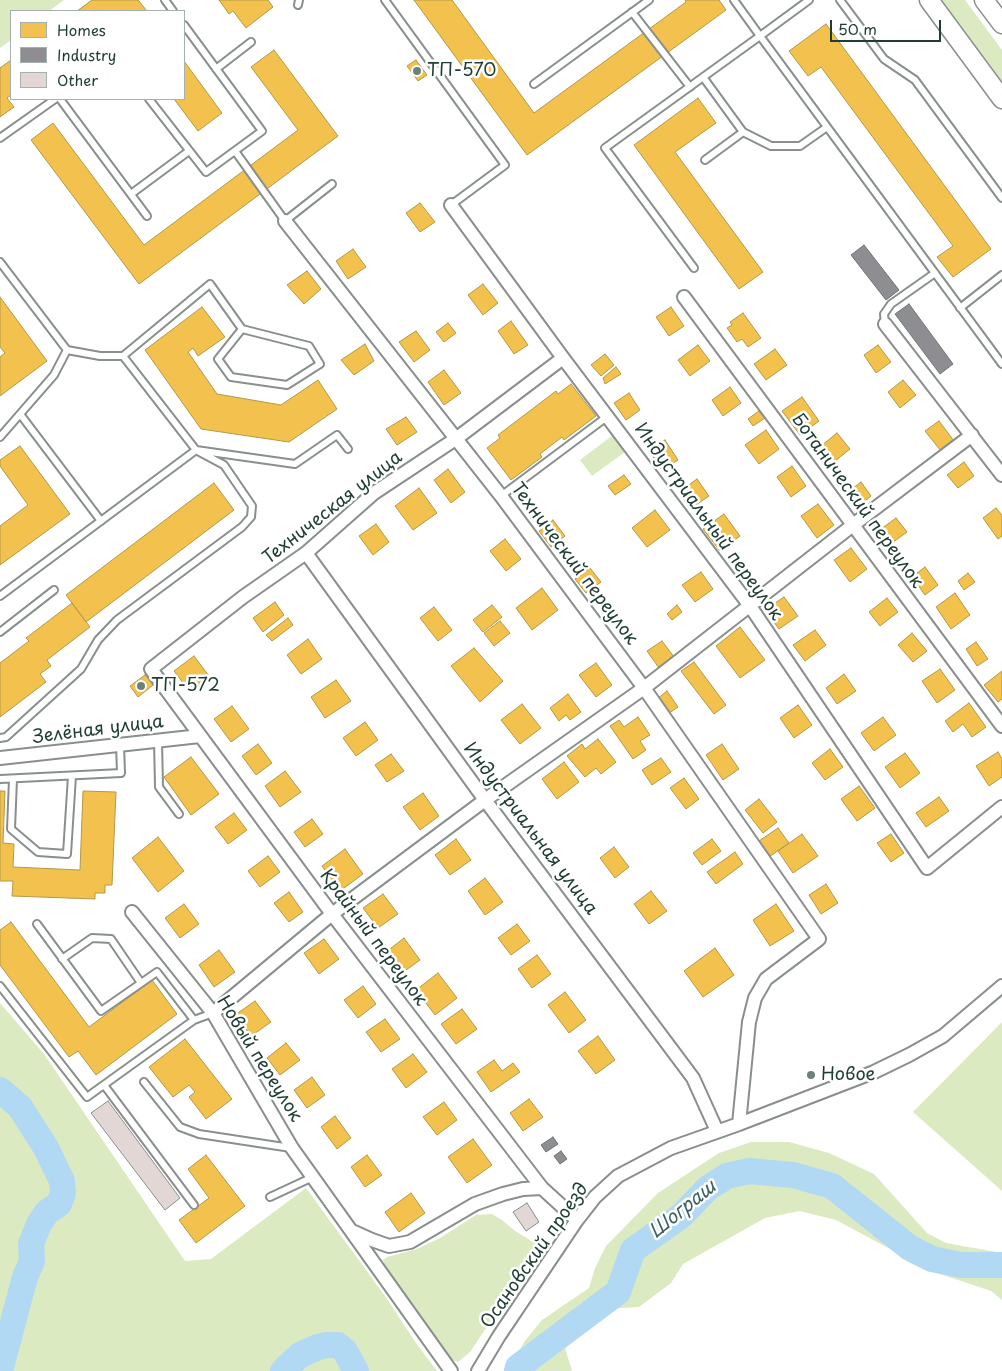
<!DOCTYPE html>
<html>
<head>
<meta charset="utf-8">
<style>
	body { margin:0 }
	#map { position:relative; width:1002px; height:1371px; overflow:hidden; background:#fff; font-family:"Playpen Sans",sans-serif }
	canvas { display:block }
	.legend { position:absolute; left:10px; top:10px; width:175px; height:90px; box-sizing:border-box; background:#fff; border:1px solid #a5b1ae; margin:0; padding:6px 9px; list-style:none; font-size:15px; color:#1f3d34 }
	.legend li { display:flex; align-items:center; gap:10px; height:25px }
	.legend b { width:25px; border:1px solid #a5b1ae }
	.scale { position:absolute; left:830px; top:20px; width:111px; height:22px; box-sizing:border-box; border:2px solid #1f3d34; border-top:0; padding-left:6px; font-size:15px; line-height:18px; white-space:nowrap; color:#1f3d34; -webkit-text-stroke:4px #fff; paint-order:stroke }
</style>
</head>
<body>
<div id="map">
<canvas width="1002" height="1371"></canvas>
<ul class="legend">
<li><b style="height:14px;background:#f2c14e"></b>Homes</li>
<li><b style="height:14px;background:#8d8d92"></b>Industry</li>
<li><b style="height:14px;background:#e2d7d5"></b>Other</li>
</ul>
<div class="scale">50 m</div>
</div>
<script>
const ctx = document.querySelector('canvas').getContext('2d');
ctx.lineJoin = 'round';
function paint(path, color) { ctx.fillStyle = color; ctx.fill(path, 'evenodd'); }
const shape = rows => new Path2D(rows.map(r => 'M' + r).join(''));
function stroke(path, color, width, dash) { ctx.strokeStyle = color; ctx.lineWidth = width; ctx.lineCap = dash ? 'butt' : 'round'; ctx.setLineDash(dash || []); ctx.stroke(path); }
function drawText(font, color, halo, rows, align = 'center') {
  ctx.font = font + ' "Playpen Sans",sans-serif'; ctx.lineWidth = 5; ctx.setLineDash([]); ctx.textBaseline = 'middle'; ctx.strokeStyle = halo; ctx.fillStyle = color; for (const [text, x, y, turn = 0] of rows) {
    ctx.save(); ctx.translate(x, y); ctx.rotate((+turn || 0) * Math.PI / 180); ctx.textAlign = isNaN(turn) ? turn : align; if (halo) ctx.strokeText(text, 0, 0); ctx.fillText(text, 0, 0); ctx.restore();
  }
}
paint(shape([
	[0,0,64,0,49,11,11,11,11,40,0,48],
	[938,0,965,0,1002,50,1002,87],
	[613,435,625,452,592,476,580,460],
	[0,1003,44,1054,185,1261,211,1259,306,1188,385,1296,416,1343,437,1371,0,1371],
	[1002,1022,1002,1191,913,1112],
	[751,1142,789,1142,829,1153,874,1174,927,1233,946,1243,1002,1253,1002,1300,991,1291,931,1271,836,1220,800,1211,765,1218,683,1264,671,1283,639,1307,605,1309,577,1331,565,1348,572,1371,509,1371,524,1342,542,1320,589,1288,595,1268,606,1246,658,1193,719,1153],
	[492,1214,502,1220,515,1231,538,1245,536,1254,470,1352,458,1362,452,1360,385,1267,383,1260,387,1257,417,1249,440,1238,476,1215]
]), '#dbeac1');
const homes = shape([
	[92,0,138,0,147,11,77,11,92,0],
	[219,0,268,0,273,7,246,28,233,11,229,14,219,0],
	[414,0,452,0,534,113,686,2,685,0,719,0,726,10,527,155,414,0],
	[826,24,991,249,953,277,937,257,953,246,821,67,808,76,789,51,826,24],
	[274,50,338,136,139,284,31,140,53,123,144,245,298,130,251,67,274,50],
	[11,60,11,95,7,98,14,107,0,117,0,68,11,60],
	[416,60,427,75,418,81,407,66,416,60],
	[184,61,222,113,198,131,174,99,184,99,184,61],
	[698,98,716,123,675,152,763,272,739,289,634,145,698,98],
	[420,203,435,222,420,232,406,213,420,203],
	[353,249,366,267,348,279,336,261,353,249],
	[307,271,321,289,304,304,287,285,307,271],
	[483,284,498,303,483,315,468,295,483,284],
	[0,297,47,361,0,396,0,357,5,353,0,347,0,297],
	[202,307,225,337,198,356,193,348,188,352,217,394,281,405,318,380,337,409,289,442,201,429,145,350,202,307],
	[671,307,684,326,669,336,656,317,671,307],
	[743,313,761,338,748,347,742,339,737,342,727,328,732,325,730,322,743,313],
	[511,321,528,345,514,354,498,331,511,321],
	[448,323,456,333,444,342,436,332,448,323],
	[416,331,430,350,414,362,399,342,416,331],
	[365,344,374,361,354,375,341,360,365,344],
	[698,345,710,361,690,376,678,360,698,345],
	[878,345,891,362,876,373,864,355,878,345],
	[775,349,787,365,766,380,754,364,775,349],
	[605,354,614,365,601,376,591,365,605,354],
	[616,367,621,374,605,384,603,378,616,367],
	[444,370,461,393,444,405,428,382,444,370],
	[903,380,916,395,900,408,888,392,903,380],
	[571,384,596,416,564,440,562,437,540,454,542,457,511,480,487,448,500,438,498,435,556,391,558,394,571,384],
	[730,387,741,403,723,416,712,400,730,387],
	[629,393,640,410,626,420,614,403,629,393],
	[802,397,819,421,800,435,782,411,802,397],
	[759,411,765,418,753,426,748,419,759,411],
	[406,417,417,432,397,445,386,429,406,417],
	[939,421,954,441,941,451,925,431,939,421],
	[766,430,779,449,759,464,745,445,766,430],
	[837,433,850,449,829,466,816,450,837,433],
	[665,440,678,460,662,470,649,451,665,440],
	[20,446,70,514,0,565,0,526,28,505,0,466,0,460,20,446],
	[964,462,974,476,958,488,947,475,964,462],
	[792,466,806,486,791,497,777,477,792,466],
	[448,469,465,492,451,503,434,480,448,469],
	[624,475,631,484,615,495,608,486,624,475],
	[697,479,709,496,690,509,679,492,697,479],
	[861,482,871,496,859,506,848,492,861,482],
	[214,483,234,510,86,622,66,595,214,483],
	[419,488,437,513,413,530,395,506,419,488],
	[818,504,834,525,817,538,801,516,818,504],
	[996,508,1002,515,1002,536,998,539,983,518,996,508],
	[655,510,670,530,647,547,632,528,655,510],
	[724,514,740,536,720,551,703,529,724,514],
	[896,518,907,532,888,546,877,532,896,518],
	[553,520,565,536,551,547,539,531,553,520],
	[376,524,389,542,373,555,359,536,376,524],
	[505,539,521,559,506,571,490,551,505,539],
	[851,548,867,569,850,582,834,560,851,548],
	[925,567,938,585,925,595,912,577,925,567],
	[590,568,601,582,586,593,575,579,590,568],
	[701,572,713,589,695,602,682,585,701,572],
	[968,573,975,582,964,590,958,581,968,573],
	[542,588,558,610,532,630,516,608,542,588],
	[955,593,970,615,951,629,936,607,955,593],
	[784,597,798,616,779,629,765,610,784,597],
	[887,598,898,612,880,626,869,612,887,598],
	[275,602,284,615,263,632,253,618,275,602],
	[72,603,90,627,47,660,51,666,40,674,46,682,0,717,0,663,29,641,26,638,72,603],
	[492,605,502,617,483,632,473,620,492,605],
	[677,605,682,612,672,620,667,614,677,605],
	[434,607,452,630,438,641,420,618,434,607],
	[288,618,293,625,272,641,266,635,288,618],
	[500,621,510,633,494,646,484,633,500,621],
	[740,627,765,660,740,678,716,646,740,627],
	[815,630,826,645,805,661,793,645,815,630],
	[912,633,927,651,913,662,898,645,912,633],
	[308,639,322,659,301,674,287,655,308,639],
	[662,641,674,657,659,668,647,651,662,641],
	[976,642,988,659,977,666,966,649,976,642],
	[474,648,503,681,480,702,451,666,474,648],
	[194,656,209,676,189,691,174,671,194,656],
	[694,662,726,705,714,714,681,671,694,662],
	[596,663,612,685,596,697,579,675,596,663],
	[940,669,955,690,937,703,922,681,940,669],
	[1002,671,1002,699,998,702,984,685,1002,671],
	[844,674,856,691,837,704,826,688,844,674],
	[145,675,153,685,138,697,130,686,145,675],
	[336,680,351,701,325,718,311,697,336,680],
	[667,691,678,707,668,714,657,699,667,691],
	[568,694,581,712,570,720,566,715,559,721,550,708,568,694],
	[969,703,986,727,972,737,963,724,953,732,945,721,969,703],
	[522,704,541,728,520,744,501,720,522,704],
	[798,705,812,725,794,738,780,718,798,705],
	[232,706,249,729,231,742,214,719,232,706],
	[638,717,650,735,640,741,646,750,633,759,610,726,619,720,624,727,638,717],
	[883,717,896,735,874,751,861,733,883,717],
	[365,722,378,740,356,756,343,738,365,722],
	[598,739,616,762,601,774,596,768,585,777,567,756,582,744,585,749,598,739],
	[258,744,272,763,256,775,242,756,258,744],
	[722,744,739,769,723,780,706,755,722,744],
	[830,749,843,767,825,780,812,763,830,749],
	[998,752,1002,759,1002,777,989,786,976,766,998,752],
	[905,753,920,773,900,788,885,767,905,753],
	[391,754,404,771,387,782,375,765,391,754],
	[191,757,219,794,191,815,164,777,191,757],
	[661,758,671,772,652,785,642,770,661,758],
	[564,762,579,782,557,799,542,779,564,762],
	[285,771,301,792,280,807,265,786,285,771],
	[684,778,699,799,686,809,670,788,684,778],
	[859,786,875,808,857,821,841,799,859,786],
	[0,791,5,791,3,843,14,844,13,867,80,870,83,791,116,792,112,885,105,885,105,893,95,893,95,899,12,896,13,881,0,881,0,791],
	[423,793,439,816,420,830,403,807,423,793],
	[939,797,949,811,926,827,916,813,939,797],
	[759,799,777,822,763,833,745,810,759,799],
	[234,813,247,830,228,844,215,827,234,813],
	[312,819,323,834,305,847,294,832,312,819],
	[778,828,789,843,769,857,759,841,778,828],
	[802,834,818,856,793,873,778,851,802,834],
	[891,834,904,853,891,862,877,843,891,834],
	[158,837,184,871,158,892,132,858,158,837],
	[456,839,471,860,450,875,435,855,456,839],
	[712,839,721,851,702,865,693,853,712,839],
	[614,847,629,867,615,878,600,858,614,847],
	[345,849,363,874,340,891,322,866,345,849],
	[735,852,743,864,716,884,707,872,735,852],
	[268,856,280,872,260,887,248,871,268,856],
	[485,878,503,902,485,915,468,891,485,878],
	[826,884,838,903,821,914,809,895,826,884],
	[651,891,667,911,649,924,634,904,651,891],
	[289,892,303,912,289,922,274,903,289,892],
	[383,894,398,914,378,928,363,908,383,894],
	[184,904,199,924,180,938,165,918,184,904],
	[776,904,794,931,770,946,753,920,776,904],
	[11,922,89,1027,152,980,177,1014,96,1075,78,1051,69,1057,0,965,0,930,11,922],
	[517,924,530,941,511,955,498,938,517,924],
	[404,938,420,960,402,973,386,952,404,938],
	[324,939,339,959,319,974,304,953,324,939],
	[715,948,734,975,703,997,684,971,715,948],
	[219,950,235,972,214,987,199,965,219,950],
	[537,955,551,974,532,988,518,969,537,955],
	[438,973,457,998,435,1015,416,990,438,973],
	[363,986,376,1004,358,1018,344,1000,363,986],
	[565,992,586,1020,569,1033,548,1005,565,992],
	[255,1001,271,1022,251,1036,235,1015,255,1001],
	[462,1009,477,1029,456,1044,441,1024,462,1009],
	[385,1019,400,1039,381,1052,366,1032,385,1019],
	[598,1036,615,1060,596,1074,578,1051,598,1036],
	[185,1039,232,1099,206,1119,189,1097,195,1092,189,1085,173,1097,149,1067,185,1039],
	[286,1043,300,1060,280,1075,267,1058,286,1043],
	[413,1054,427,1072,406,1088,392,1069,413,1054],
	[494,1060,502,1071,513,1063,520,1072,491,1092,477,1072,494,1060],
	[312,1077,325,1095,307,1108,294,1090,312,1077],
	[529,1099,543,1117,523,1131,510,1113,529,1099],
	[444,1102,457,1120,437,1135,423,1117,444,1102],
	[335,1116,351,1138,337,1149,321,1127,335,1116],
	[473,1139,492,1165,467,1183,448,1157,473,1139],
	[206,1155,245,1206,196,1243,179,1220,209,1198,188,1169,206,1155],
	[367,1155,382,1175,365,1187,351,1167,367,1155],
	[411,1193,425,1213,399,1232,385,1212,411,1193]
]);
paint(homes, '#f2c14e');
stroke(homes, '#b39946', 1);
const industry = shape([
	[864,245,899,290,886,300,851,255,864,245],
	[909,304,953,364,940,374,895,314,909,304],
	[553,1137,558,1144,546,1152,541,1145,553,1137],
	[561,1151,567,1159,560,1164,554,1156,561,1151]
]);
paint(industry, '#8d8d92');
stroke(industry, '#6c7576', 1);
stroke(shape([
	[0,1090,20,1107,46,1148,62,1181,63,1193,59,1204,47,1212,39,1224,31,1244,32,1261,25,1277,0,1371],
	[283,1371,300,1355,318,1347,327,1345,338,1345,345,1351,356,1371],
	[517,1371,518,1367,618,1292,633,1250,681,1216,708,1188,727,1176,749,1171,793,1175,832,1186,910,1248,932,1259,961,1265,1002,1265]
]), '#b1d9f3', 26);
const building = shape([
	[108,1101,180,1198,165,1210,91,1113,108,1101],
	[527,1203,539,1222,526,1231,513,1212,527,1203]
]);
paint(building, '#e2d7d5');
stroke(building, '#898f8d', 1);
const service = shape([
	[165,0,173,11],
	[385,0,505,165,451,205],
	[809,0,760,36,1002,364],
	[840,0,884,59,915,80,1002,198],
	[298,5,299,0],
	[632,12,690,87],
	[216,69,251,42],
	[703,77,743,132,705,160],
	[534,84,649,0],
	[60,99,147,216],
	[149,99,206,172,262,131,184,25],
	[743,132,771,146,800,146,827,127],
	[0,138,55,99],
	[235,151,285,221,332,184],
	[131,194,189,151],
	[0,262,67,350,100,356,123,356,210,284,242,329,309,346,320,364,287,385,231,377,218,359,242,329],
	[694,268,605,148,760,36,734,0],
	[960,308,1002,275],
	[885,324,884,314,891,304,935,273],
	[20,414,101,521],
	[0,437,54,375,67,350],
	[501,496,608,416],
	[0,596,196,450,295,464,337,435,348,449],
	[0,632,54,590],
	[0,738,6,737,81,669,98,640,117,620,242,527,251,517,252,506,224,465,196,450,123,356],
	[158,740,159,787,179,814],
	[0,779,121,773,120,745],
	[13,779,11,829,38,852,67,854,72,776],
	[37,924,101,1011,157,972,194,1020],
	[62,959,92,938,111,939,141,983],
	[0,986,87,1097,194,1020,213,1013],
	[144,1082,180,1127,199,1134,291,1148],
	[104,1085,194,1205],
	[270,1197,313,1177]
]);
const minor = shape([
	[451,205,563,358,750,606,927,868,1002,807],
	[285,221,501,496,644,688,819,939,766,979,755,998,749,1022,739,1124],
	[684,297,1002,726],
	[885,324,1002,475],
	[563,358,457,438,374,493,306,553,243,597,151,669,332,914,542,1188,577,1220],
	[306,553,485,800,693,1078,717,1131],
	[0,758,200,736],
	[132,912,213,1013,292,1148,451,1371],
	[213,1013,332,914,485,800,644,688,853,525,972,435],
	[352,1231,372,1240,389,1246,410,1242,475,1204,503,1194,523,1189,542,1188],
	[478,1371,499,1336,577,1220,595,1197,618,1176,671,1148,739,1124,874,1072,909,1055,943,1036,1002,986]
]);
const secondary = shape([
	[929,0,1002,99],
	[984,0,1002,24]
]);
stroke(service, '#898f8d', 10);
stroke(minor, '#898f8d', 16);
stroke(secondary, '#898f8d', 21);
stroke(service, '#fff', 6);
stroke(minor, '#fff', 12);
stroke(secondary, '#fff', 18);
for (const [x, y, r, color] of [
	[417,71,5,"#6d817b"],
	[141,686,5,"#6d817b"],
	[811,1075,5,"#6d817b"]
]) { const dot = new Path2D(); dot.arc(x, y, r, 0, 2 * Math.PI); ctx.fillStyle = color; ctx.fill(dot); stroke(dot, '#fff', 2); }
drawText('18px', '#1f3d34', '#fff', [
	["ТП-570",427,71],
	["ТП-572",151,686],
	["Новое",821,1075]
], 'left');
drawText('18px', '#1f3d34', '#fff', [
	["Ботанический переулок",857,501,54],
	["Техническая улица",333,508,-38],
	["Индустриальный переулок",708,522,54],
	["Технический переулок",574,564,53],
	["Зелёная улица",98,730,-7],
	["Индустриальная улица",530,829,53],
	["Крайный переулок",373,938,53],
	["Новый переулок",259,1059,58],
	["Осановский проезд",535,1256,-55]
]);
drawText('italic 19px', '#3b6062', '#fff', [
	["Шограш",683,1210,-39]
]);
</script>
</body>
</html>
